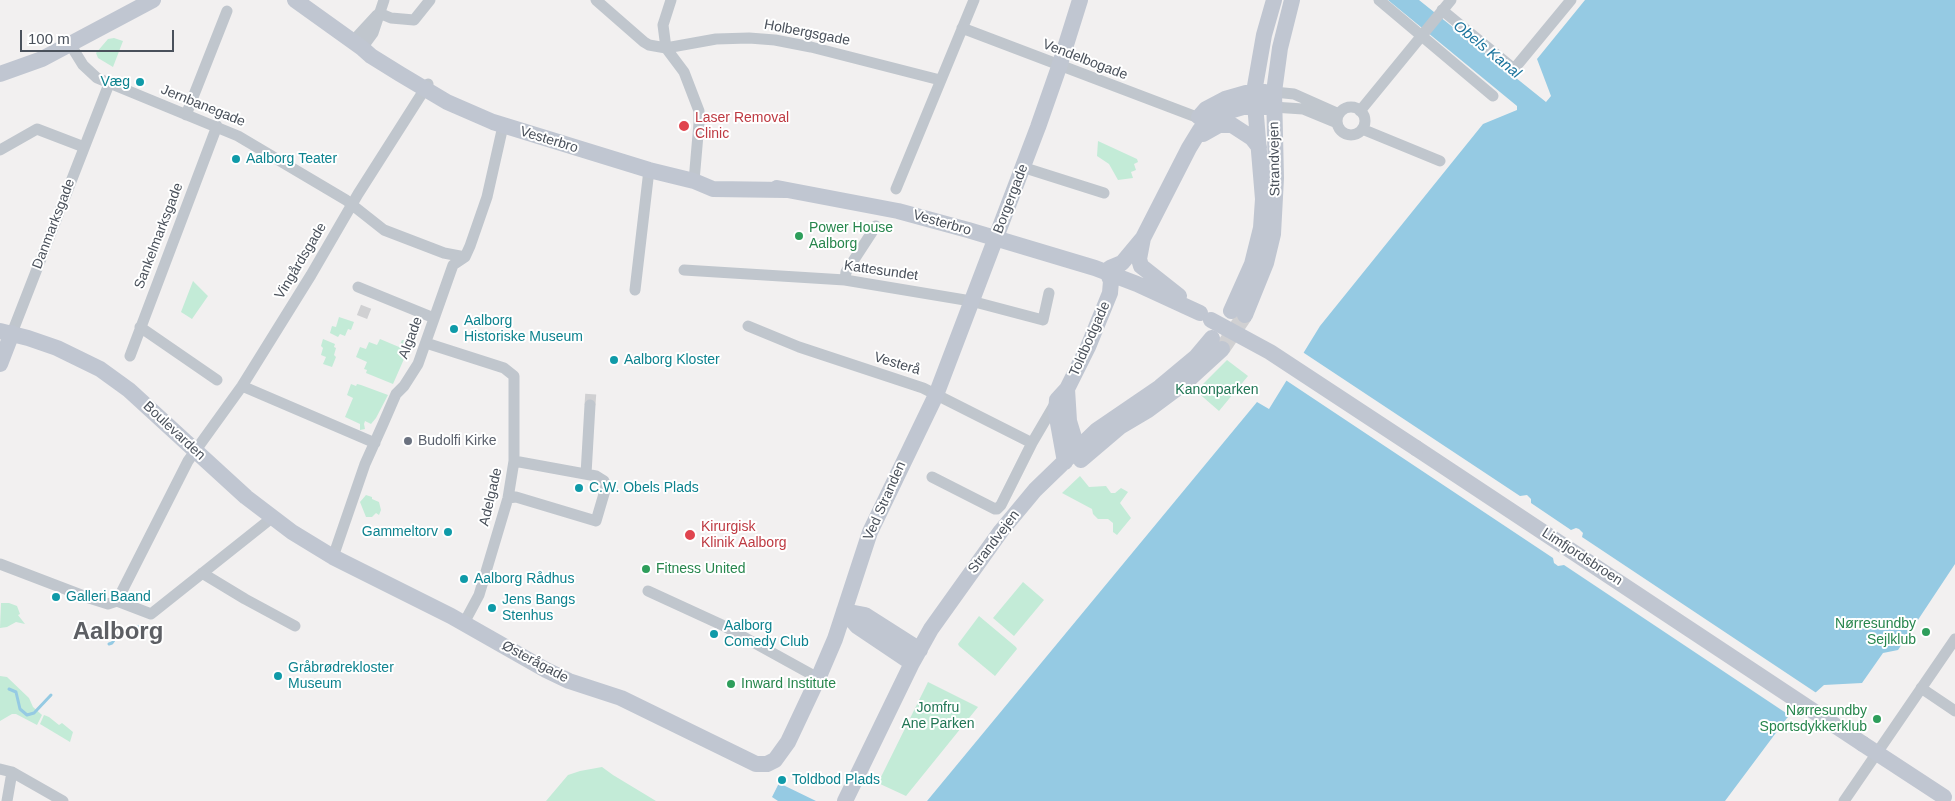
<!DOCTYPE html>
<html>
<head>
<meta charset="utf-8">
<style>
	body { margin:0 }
	#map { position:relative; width:1955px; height:801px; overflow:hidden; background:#f2f0f0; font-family:Arial,sans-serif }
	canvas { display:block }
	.scale { position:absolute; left:20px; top:30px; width:154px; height:22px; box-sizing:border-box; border:2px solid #4a515b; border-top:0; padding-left:6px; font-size:15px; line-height:18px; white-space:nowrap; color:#4a515b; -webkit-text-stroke:4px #fff; paint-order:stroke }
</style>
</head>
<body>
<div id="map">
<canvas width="1955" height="801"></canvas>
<div class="scale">100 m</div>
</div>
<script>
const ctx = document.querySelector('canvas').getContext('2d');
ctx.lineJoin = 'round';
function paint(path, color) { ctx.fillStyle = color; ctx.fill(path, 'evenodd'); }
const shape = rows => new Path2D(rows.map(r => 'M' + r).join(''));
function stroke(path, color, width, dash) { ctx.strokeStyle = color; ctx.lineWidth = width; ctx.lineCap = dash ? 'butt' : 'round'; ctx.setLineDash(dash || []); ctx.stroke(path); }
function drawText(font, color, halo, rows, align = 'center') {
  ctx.font = font + ' Arial,sans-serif'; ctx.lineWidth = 4; ctx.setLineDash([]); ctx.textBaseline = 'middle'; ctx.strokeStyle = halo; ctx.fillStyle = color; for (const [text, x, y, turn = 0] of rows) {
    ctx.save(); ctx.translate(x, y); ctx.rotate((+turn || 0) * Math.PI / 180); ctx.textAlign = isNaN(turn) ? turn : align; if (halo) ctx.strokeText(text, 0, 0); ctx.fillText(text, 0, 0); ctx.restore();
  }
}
paint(shape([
	[114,38,123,41,113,67,98,58,96,53,108,39],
	[1098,141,1137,159,1138,162,1134,164,1136,170,1131,172,1133,178,1118,180,1109,164,1097,156],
	[193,281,208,296,192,319,181,312],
	[339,317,354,322,351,330,348,329,345,336,340,334,338,337,330,333,332,326,336,327],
	[323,339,335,344,334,347,336,348,334,355,336,357,332,367,323,364,326,357,321,355,323,348,321,346],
	[380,339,399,347,402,340,407,341,404,359,393,384,366,373,367,370,364,369,367,362,356,357,360,347,366,349,369,342,377,345],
	[1227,360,1248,376,1219,411,1196,391],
	[351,384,356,386,357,384,361,385,388,395,376,418,371,424,365,421,364,424,365,429,360,430,360,424,345,417,353,398,347,395],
	[1080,476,1089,487,1106,486,1111,493,1115,493,1121,488,1128,492,1120,503,1131,518,1117,535,1113,532,1113,523,1108,519,1098,519,1093,514,1092,509,1062,493],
	[366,495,372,497,372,499,379,502,381,510,379,515,376,513,372,517,366,517,360,502],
	[1023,582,1044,600,1014,636,993,618],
	[1,603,9,603,17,606,20,614,18,615,25,624,16,622,7,627,0,628],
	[979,616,1016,647,1017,649,995,676,959,646,958,644],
	[0,676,7,677,29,698,33,707,42,715,37,725,16,714,12,714,0,721],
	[928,682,978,707,906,796,878,783],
	[44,715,49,717,59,725,62,723,73,732,70,742,40,724],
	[602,767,613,775,656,801,546,801,568,775,580,771]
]), '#c3ebd7');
paint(shape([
	[1388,0,1419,0,1546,102,1551,96,1537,59,1585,0,1955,0,1955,564,1898,650,1883,653,1862,683,1824,685,1787,718,1725,801,927,801,1257,402,1269,409,1320,326,1483,124,1517,110,1517,106],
	[779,783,816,801,778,801,772,797]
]), '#95cae3');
paint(shape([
	[1301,351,1520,496,1527,495,1531,499,1531,503,1571,530,1576,528,1579,529,1583,533,1582,537,1818,694,1792,717,1564,565,1558,566,1554,563,1553,558,1284,379]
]), '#f2f0f0');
stroke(shape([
	[109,644,112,643,117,636,125,635,128,628,139,627],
	[9,689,16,692,20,709,27,715,34,713,51,695]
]), '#95cae3', 3);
stroke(shape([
	[362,317,368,302],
	[590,405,591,390]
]), '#d0d0d2', 11, [11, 5.5]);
stroke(shape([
	[1222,349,1245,315]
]), '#d0d0d2', 16, [16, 8]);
stroke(shape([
	[596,0,644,42,649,45,666,48,684,72,699,111,699,123,694,181],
	[671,0,663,25,666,48,716,39,749,38,775,40,811,47,940,80],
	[1379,0,1493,96],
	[1442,10,1514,69,1571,0],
	[379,13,391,18,414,20,430,0],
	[962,28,1199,118],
	[353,41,377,15],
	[70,44,83,65,97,78,238,136,346,200,384,230,444,253,465,257],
	[362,48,373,33,384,0],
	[1274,92,1294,94,1339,114],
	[1273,107,1303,109,1337,123],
	'1337 121a14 14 0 1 1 28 0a14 14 0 1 1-28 0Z',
	[1360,111,1451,0],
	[186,115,227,11],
	[1362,129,1440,161],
	[0,150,37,129,84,147],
	[1022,167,1104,193],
	[896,189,974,0],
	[684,270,845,280,971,301,1043,320,1049,293],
	[845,280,846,272,876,226],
	[358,287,434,318],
	[635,290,649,170],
	[748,326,799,347,923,388,1032,443],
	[140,327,217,380],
	[12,333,109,84],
	[426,343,504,368,514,376,514,461,508,498,479,595,464,623],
	[130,356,217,126],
	[242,386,375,443],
	[586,474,590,405],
	[932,477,995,509,997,509,1001,505,1032,443,1056,402],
	[508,498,516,497,596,521,606,487,604,481,596,476,514,461],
	[333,557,365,464,383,424,396,394,404,386,418,364,453,265,465,257,470,246,487,197,503,126],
	[0,564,89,598,108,604,117,601],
	[202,573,245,599,295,626],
	[648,591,722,625,818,678],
	[117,601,188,461,242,386,311,275,358,194,428,84],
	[117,601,151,614,273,517],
	[1921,688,1955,711],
	[0,769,12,772,63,801],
	[7,801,12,772],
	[1844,801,1955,639]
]), '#c0c6cd', 11);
stroke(shape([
	[295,0,362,48,371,56,400,74,447,102,493,122,649,170,694,181,713,189,786,190],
	[0,74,42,59,153,0],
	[1199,117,1206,109,1225,99,1246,93,1265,92],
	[1203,134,1219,125,1232,125,1252,138,1259,147],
	[777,188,898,211,968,230,1095,268,1137,284,1200,313],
	[1110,268,1122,263,1142,239],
	[1179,296,1141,266,1139,259,1143,238,1189,148,1200,130,1208,120,1219,114,1243,107,1266,107],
	[1231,311,1252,264,1261,228,1263,199,1254,92,1264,35,1274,0],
	[1245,315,1266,263,1273,234,1276,178,1274,92,1280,48,1292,0],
	[0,331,28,338,57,348,100,369,129,390,246,497,292,532,333,557,451,616,546,670,569,681,621,698,756,764,767,764,775,760,788,742,820,674,835,639,870,532,936,395,1038,127,1059,67,1080,0],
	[0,364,12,333],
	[1067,389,1069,421,1080,457],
	[1416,448,1863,744],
	[1081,460,1121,426,1148,410,1187,381,1222,349],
	[1065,462,1056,412,1057,400,1067,389,1088,347,1110,293,1111,281,1108,274],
	[844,611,857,626,912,663],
	[844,611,865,615,920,650],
	[845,801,912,663,931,629,1001,531,1035,490,1097,430,1160,387,1196,357,1212,338]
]), '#c0c6d1', 16);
stroke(shape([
	[1211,320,1270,352,1416,448],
	[1863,744,1944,797]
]), '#c0c6d1', 16);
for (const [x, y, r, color] of [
	[140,82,5,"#0f9aa8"],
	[684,126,6,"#e0444e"],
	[236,159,5,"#0f9aa8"],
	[799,236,5,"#2e9e5b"],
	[454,329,5,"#0f9aa8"],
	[614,360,5,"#0f9aa8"],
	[408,441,5,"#6b7280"],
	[579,488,5,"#0f9aa8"],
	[448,532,5,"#0f9aa8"],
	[690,535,6,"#e0444e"],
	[646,569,5,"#2e9e5b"],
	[464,579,5,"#0f9aa8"],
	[56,597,5,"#0f9aa8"],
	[492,608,5,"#0f9aa8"],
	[1926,632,5,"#2e9e5b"],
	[714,634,5,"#0f9aa8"],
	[278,676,5,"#0f9aa8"],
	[731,684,5,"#2e9e5b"],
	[1877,719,5,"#2e9e5b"],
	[782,780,5,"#0f9aa8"]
]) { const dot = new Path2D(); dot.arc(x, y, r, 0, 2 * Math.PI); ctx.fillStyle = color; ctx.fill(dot); stroke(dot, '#fff', 2); }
drawText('14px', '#4a515b', '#fff', [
	["Holbergsgade",807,33,11],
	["Vendelbogade",1085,60,21],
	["Jernbanegade",203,106,22],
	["Vesterbro",549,140,17],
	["Strandvejen",1275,159,-91],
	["Borgergade",1011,199,-69],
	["Vesterbro",942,223,16],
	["Danmarksgade",54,224,-69],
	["Sankelmarksgade",159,236,-69],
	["Vingårdsgade",301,261,-59],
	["Kattesundet",881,271,8],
	["Algade",411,338,-69],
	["Toldbodgade",1090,339,-66],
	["Vesterå",897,364,17],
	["Boulevarden",174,431,43],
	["Adelgade",491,497,-77],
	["Ved Stranden",885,501,-66],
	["Strandvejen",994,542,-53],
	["Limfjordsbroen",1582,557,33],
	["Østerågade",535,662,28]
]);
drawText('14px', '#0d838f', '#fff', [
	["Væg",130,82,"right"],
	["Aalborg Teater",246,159],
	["Aalborg",464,321],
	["Historiske Museum",464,337],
	["Aalborg Kloster",624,360],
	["C.W. Obels Plads",589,488],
	["Gammeltorv",438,532,"right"],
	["Aalborg Rådhus",474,579],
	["Galleri Baand",66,597],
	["Jens Bangs",502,600],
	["Stenhus",502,616],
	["Aalborg",724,626],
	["Comedy Club",724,642],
	["Gråbrødrekloster",288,668],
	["Museum",288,684],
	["Toldbod Plads",792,780]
], 'left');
drawText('14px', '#be3a42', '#fff', [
	["Laser Removal",695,118],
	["Clinic",695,134],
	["Kirurgisk",701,527],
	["Klinik Aalborg",701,543]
], 'left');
drawText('14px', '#27864d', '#fff', [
	["Power House",809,228],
	["Aalborg",809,244],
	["Fitness United",656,569],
	["Nørresundby",1916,624,"right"],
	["Sejlklub",1916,640,"right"],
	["Inward Institute",741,684],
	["Nørresundby",1867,711,"right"],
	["Sportsdykkerklub",1867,727,"right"]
], 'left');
drawText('14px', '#217655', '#fff', [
	["Kanonparken",1217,390],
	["Jomfru",938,708],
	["Ane Parken",938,724]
]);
drawText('14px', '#5b616d', '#fff', [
	["Budolfi Kirke",418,441]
], 'left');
drawText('italic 15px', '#1b749d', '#fff', [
	["Obels Kanal",1487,50,39]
]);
drawText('bold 24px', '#5d5f64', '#fff', [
	["Aalborg",118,632]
]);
</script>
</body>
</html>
